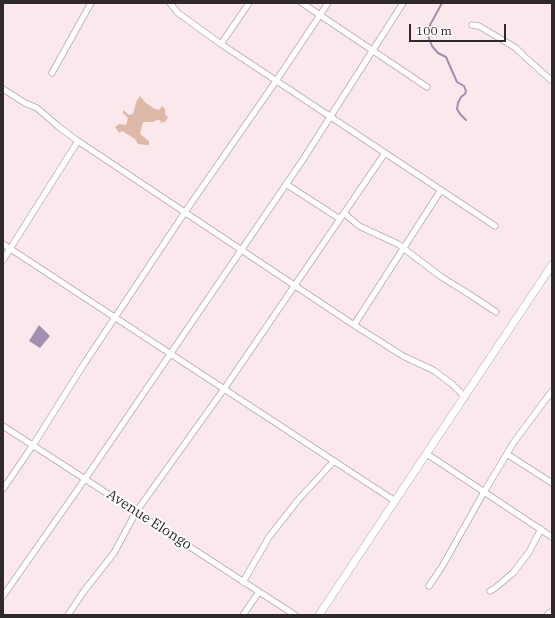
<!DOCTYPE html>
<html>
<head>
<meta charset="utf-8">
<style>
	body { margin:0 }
	#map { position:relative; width:555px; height:618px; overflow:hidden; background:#fae8ed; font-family:"IBM Plex Serif",serif }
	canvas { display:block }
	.frame { position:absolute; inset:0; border:4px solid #30292b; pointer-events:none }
	.scale { position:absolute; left:409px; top:24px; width:97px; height:18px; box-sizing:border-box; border:2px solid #30292b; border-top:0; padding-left:5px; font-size:12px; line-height:14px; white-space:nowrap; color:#30292b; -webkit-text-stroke:3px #fff; paint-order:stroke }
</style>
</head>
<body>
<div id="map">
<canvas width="555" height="618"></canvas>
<div class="frame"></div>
<div class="scale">100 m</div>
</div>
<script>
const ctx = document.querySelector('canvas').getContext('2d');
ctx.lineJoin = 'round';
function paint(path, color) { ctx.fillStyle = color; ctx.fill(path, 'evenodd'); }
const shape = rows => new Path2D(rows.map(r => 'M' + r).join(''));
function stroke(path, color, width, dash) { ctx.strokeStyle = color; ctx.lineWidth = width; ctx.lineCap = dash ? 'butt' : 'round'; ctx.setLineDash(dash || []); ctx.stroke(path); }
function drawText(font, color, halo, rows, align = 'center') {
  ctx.font = font + ' "IBM Plex Serif",serif'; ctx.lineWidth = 4; ctx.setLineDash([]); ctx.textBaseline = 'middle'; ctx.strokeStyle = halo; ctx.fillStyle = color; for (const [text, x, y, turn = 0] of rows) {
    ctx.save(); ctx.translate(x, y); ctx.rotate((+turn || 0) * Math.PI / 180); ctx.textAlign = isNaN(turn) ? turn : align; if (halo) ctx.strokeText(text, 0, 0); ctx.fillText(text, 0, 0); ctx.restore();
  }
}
paint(shape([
	[140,96,146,103,155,109,159,110,162,106,165,109,165,114,168,117,166,121,161,123,160,120,157,120,153,122,143,122,140,134,149,141,149,145,146,145,138,144,135,139,122,131,119,133,115,127,119,124,126,125,128,118,123,113,123,110,129,115,133,114,137,100]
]), '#deb9a7');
paint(shape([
	[39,325,50,336,40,348,29,341]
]), '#a28faf');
stroke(shape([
	[442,3,430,25,428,36,432,46,438,53,446,57,457,82,464,86,466,91,465,94,461,97,458,103,457,109,460,114,466,120]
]), '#a28faf', 2);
const minor = shape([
	[170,3,178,13,221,44,495,226],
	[302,3,427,87],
	[472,25,479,26,516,48,525,57,552,81],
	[221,44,249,3],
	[52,73,91,3],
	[3,89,25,103,37,108,59,127,78,141,354,325,403,356,433,370,452,384,465,397],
	[286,184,340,219],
	[344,213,359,226,398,244,440,276,472,296,496,312],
	[3,244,395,501],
	[3,260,78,141],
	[354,325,441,190],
	[3,426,295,615],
	[427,454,552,537],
	[507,454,552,483],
	[3,489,33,445,84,364,185,212,276,81,328,3],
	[243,582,269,537,298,500,334,461],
	[429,586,443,565,484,492,514,442,552,391],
	[490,591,495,588,513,573,529,552,541,529],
	[3,596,85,479,302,161,403,3],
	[68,615,84,591,114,553,136,512,224,389,385,153],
	[243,615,259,592],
	[547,615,552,611]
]);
const tertiary = shape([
	[319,615,552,265]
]);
stroke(minor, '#baa8ad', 7);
stroke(tertiary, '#baa8ad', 8);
stroke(minor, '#fff', 5.5);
stroke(tertiary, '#fff', 7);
drawText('14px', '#30292b', '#fff', [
	["Avenue Elongo",149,520,33]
]);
</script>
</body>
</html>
